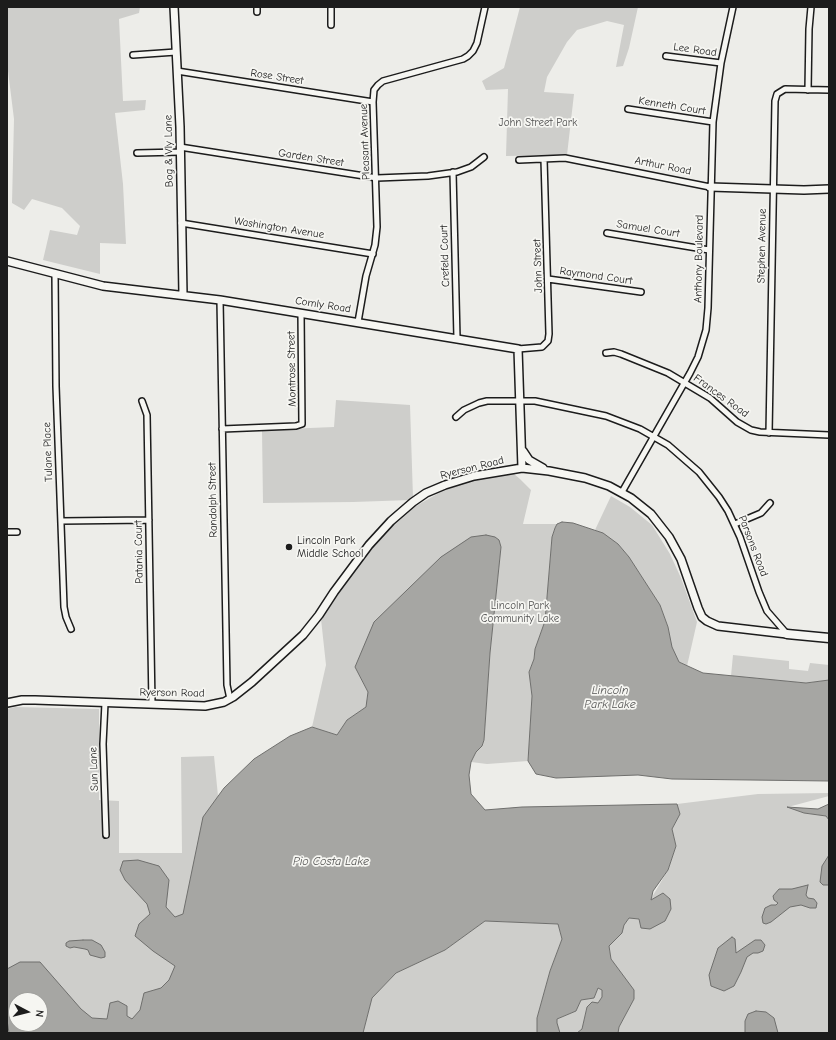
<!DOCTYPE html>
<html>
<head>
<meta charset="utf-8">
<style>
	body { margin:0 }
	#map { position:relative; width:836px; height:1040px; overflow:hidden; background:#edede9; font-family:"Comic Neue",sans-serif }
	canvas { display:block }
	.frame { position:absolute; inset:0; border:8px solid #1c1c1c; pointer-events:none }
	.north { position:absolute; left:8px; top:992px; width:40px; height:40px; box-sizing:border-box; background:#f6f6f2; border:1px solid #9f9f9c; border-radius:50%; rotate:97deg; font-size:11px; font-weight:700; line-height:16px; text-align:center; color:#1c1c1c }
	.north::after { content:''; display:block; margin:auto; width:14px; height:18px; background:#1c1c1c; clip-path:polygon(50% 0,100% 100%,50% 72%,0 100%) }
</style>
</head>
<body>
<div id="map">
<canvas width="836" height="1040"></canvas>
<div class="frame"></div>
<div class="north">N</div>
</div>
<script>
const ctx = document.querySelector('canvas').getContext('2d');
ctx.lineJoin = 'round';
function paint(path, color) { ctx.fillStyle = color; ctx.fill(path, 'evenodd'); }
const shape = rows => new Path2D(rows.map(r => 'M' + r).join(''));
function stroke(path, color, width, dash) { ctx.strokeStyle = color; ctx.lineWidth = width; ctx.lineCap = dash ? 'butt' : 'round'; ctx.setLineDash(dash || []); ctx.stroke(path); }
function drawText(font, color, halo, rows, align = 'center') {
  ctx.font = font + ' "Comic Neue",sans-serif'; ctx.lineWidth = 3.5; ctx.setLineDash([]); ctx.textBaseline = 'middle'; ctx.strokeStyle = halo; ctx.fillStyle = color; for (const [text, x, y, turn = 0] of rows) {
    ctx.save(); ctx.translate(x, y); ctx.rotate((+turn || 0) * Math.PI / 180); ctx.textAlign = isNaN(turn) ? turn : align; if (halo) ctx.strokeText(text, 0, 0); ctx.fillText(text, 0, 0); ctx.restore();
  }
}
paint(shape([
	[7,7,140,7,139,13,119,19,123,101,146,100,145,110,115,113,123,184,126,244,100,243,100,274,43,260,50,230,77,235,80,226,62,208,32,199,24,210,12,203,14,119,7,63],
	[520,7,638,7,629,48,623,66,616,67,624,25,607,21,577,30,567,42,547,77,544,92,574,94,567,155,506,156,508,89,486,90,482,81,504,68],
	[336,400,410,405,413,498,411,500,353,502,263,503,262,430,334,427],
	[514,474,520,479,531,490,523,524,557,524,555,528,552,537,545,621,535,649,534,659,529,671,532,696,528,761,487,764,471,762,476,752,482,746,484,740,490,653,501,547,499,540,355,667,368,692,367,707,347,720,337,735,312,727,326,665,321,619,366,555,391,528,416,506,439,493,469,481],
	[611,496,630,507,652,525,670,554,681,578,697,622,687,666,679,662,675,656,671,647,668,627,660,605,629,557,618,544,595,530],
	[733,655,789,661,789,669,808,671,810,663,829,665,829,680,806,683,731,676],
	[15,707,99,709,99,800,119,801,119,853,182,853,181,757,214,756,218,796,202,958,135,1033,7,1033,7,709],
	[16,1000,40,1000,40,1024,16,1024],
	[829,793,829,796,788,807,804,813,826,816,829,820,829,1033,618,1033,619,1027,634,999,634,991,611,959,609,946,622,933,624,924,629,918,639,919,668,870,676,846,672,829,680,814,677,804,758,794],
	[485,921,558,924,562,939,550,971,537,1018,537,1033,363,1033,372,998,396,973,445,950],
	[598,988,602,990,602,997,598,1003,587,1007,582,1029,577,1033,557,1033,557,1019,576,1011,581,1000,594,998]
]), '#cececb');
const water = shape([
	[562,522,573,523,603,533,618,544,629,557,660,605,668,627,672,647,679,662,703,673,806,683,829,680,829,781,672,779,638,775,556,778,536,774,528,761,532,696,529,672,534,659,535,649,545,621,552,537,555,528,557,524,562,522],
	[486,535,495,537,499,540,501,547,490,653,484,740,482,746,476,752,471,762,469,775,471,794,485,810,522,807,677,804,680,814,672,829,676,846,668,870,653,891,651,900,663,893,670,899,671,909,665,921,650,929,641,928,639,919,629,918,624,925,622,933,609,946,611,959,634,990,634,999,619,1027,618,1033,577,1033,582,1029,587,1007,592,1002,598,1003,602,997,602,990,598,988,594,998,581,1000,576,1011,557,1019,557,1023,560,1033,537,1033,537,1018,550,971,562,939,558,924,485,921,445,950,396,973,372,998,363,1033,9,1033,7,1020,7,969,20,962,40,962,81,1009,92,1018,107,1019,110,1003,118,1001,127,1006,127,1016,132,1019,140,1010,144,993,161,988,169,980,175,966,153,951,135,936,139,924,150,914,147,904,125,880,120,870,123,861,138,860,159,866,169,880,166,907,175,917,183,914,203,817,224,788,254,759,290,736,312,727,337,735,347,720,366,707,368,692,355,667,374,622,441,557,471,537,486,535],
	[16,1000,40,1000,40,1024,16,1024,16,1000],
	[829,804,829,820,826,816,804,813,787,807,818,809,829,804],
	[829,855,829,885,823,885,820,882,822,866,829,855],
	[808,885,806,895,808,898,814,899,817,903,816,908,810,908,801,905,790,907,771,922,766,924,763,923,762,917,765,908,771,905,776,905,778,903,774,900,773,896,779,889,792,889,808,885],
	[732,937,735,939,736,953,755,940,761,940,765,945,763,951,758,953,753,953,747,957,741,972,734,986,724,991,711,986,709,975,718,948,732,937],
	[83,940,92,940,101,945,105,952,105,957,101,958,90,955,88,950,85,949,74,947,70,948,66,946,66,943,69,941,83,940],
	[756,1011,766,1012,774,1018,778,1033,745,1033,745,1021,748,1014,756,1011]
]);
paint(water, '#a6a6a3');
stroke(water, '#6f6f6d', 1);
const street = shape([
	[257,7,257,12],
	[331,7,331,25],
	[133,55,176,52],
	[666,56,721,63],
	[177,71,373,102],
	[808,90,809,29,811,7],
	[628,109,713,122],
	[180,147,377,178,428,176,457,172,471,167,484,157],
	[137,153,180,152],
	[519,160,565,158,710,187],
	[453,172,457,338],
	[181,223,373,254],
	[607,233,709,250],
	[55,274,56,386,64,607,66,617,71,629],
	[548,279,641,292],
	[220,300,227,685,230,699],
	[358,322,366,276,375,245,377,227,373,102,374,90,378,85,383,81,463,59,468,56,473,51,477,43,485,7],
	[518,349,542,347,548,341,549,334,544,159],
	[606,353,614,352,621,354,668,373,710,398,737,422,751,430,760,432,829,435],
	[142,401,147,415,152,704],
	[456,417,464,410,479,403,487,401,535,401,606,416,640,429,668,445,699,472,719,497,728,511,740,537,759,592,767,611,787,634],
	[222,429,296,426,302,424,301,313],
	[769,433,775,101,777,94,785,89,829,90],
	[622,492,690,373,698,357,706,330,708,308,713,122,721,63,733,7],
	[61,521,149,520],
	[735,524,761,513,770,503],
	[7,532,17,532],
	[105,703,103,744,106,835]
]);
const secondary = shape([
	[174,7,180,127,183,295],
	[710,187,804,190,829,189],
	[7,261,103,286,220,300,518,349,522,468],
	[523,451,529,460,543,468],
	[7,703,22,700,35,700,205,706,224,702,233,697,252,682,303,635,319,615,334,592,369,545,391,521,413,502,426,493,445,485,474,476,522,468,549,471,585,478,609,486,631,498,651,514,669,537,681,559,698,608,702,617,707,621,718,626,787,634]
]);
const primary = shape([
	[787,634,829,638]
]);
stroke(street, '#1c1c1c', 8);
stroke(secondary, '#1c1c1c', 10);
stroke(primary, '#1c1c1c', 11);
stroke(street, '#f6f6f2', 5);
stroke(secondary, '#f6f6f2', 7);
stroke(primary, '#f6f6f2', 8);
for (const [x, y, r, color] of [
	[289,547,4,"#1c1c1c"]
]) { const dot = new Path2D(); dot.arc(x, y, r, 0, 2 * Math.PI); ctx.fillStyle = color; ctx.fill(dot); stroke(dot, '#f6f6f2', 1.5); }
drawText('11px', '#1c1c1c', '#f6f6f2', [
	["Lee Road",695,50,8],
	["Rose Street",277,77,9],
	["Kenneth Court",672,106,9],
	["Pleasant Avenue",365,142,-92],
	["Bog & Vly Lane",169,151,-91],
	["Garden Street",311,158,9],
	["Arthur Road",663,166,11],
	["Washington Avenue",279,228,9],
	["Samuel Court",648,229,9],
	["Stephen Avenue",762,246,-89],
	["Crefeld Court",445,256,-92],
	["Anthony Boulevard",699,259,-89],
	["John Street",538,266,-92],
	["Raymond Court",596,276,8],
	["Comly Road",323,305,9],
	["Montrose Street",292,369,-91],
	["Frances Road",721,396,36],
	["Tulane Place",48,452,-92],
	["Ryerson Road",472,468,-14],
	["Randolph Street",213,500,-91],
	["Parsons Road",753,546,69],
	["Patania Court",139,552,-91],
	["Ryerson Road",172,693,1],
	["Sun Lane",94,769,-92]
]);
drawText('11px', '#515151', '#f6f6f2', [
	["John Street Park",538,123],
	["Lincoln Park",520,606],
	["Community Lake",520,619]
]);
drawText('11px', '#1c1c1c', '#f6f6f2', [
	["Lincoln Park",297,541],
	["Middle School",297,554]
], 'left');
drawText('italic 12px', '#535352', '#f6f6f2', [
	["Lincoln",610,691],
	["Park Lake",610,705],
	["Pio Costa Lake",331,862]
]);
</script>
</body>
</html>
